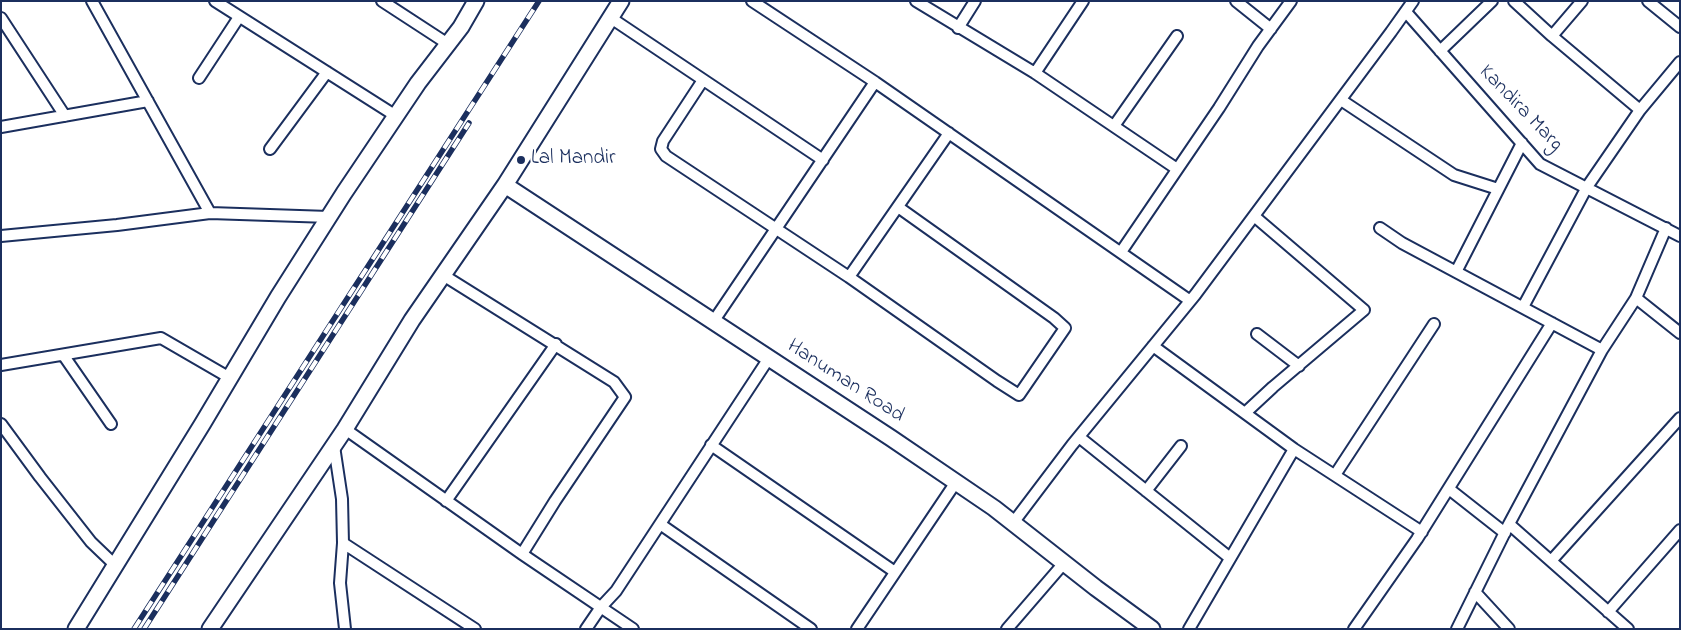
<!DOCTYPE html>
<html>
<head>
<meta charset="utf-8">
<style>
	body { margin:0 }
	#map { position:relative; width:1681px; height:630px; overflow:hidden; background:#fff; font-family:"Indie Flower",sans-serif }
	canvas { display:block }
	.frame { position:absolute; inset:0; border:2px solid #1b2f5e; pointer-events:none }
</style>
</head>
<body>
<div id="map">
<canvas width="1681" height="630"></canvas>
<div class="frame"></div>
</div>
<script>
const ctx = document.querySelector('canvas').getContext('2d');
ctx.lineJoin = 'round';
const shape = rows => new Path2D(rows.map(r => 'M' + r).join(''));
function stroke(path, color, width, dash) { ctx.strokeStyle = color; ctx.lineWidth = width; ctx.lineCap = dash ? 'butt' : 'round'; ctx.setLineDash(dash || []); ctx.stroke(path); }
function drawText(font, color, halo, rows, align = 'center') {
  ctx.font = font + ' "Indie Flower",sans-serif'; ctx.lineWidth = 4; ctx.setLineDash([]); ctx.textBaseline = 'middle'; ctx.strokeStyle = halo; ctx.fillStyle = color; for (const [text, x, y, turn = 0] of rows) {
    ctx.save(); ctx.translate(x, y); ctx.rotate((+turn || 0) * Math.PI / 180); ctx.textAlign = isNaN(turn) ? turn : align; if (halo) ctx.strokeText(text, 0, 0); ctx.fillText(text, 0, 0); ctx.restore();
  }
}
const street = shape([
	[92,1,210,213],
	[215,1,396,116],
	[382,1,448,44],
	[752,1,875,82,1189,300],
	[916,1,1035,73,1177,169],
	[1236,1,1271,29],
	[1514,1,1552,36,1640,110],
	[1648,1,1680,27],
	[1406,12,1540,164,1680,236],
	[1,18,65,116],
	[611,18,823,160],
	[958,28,975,1],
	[1552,36,1582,1],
	[1440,51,1492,1],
	[1035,73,1083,1],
	[199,78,239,17],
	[703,80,663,141,661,149,666,156,849,277,997,381,1019,395,1065,328,1054,318,898,207],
	[1341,100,1454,175,1498,189],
	[1114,126,1177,36],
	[1,127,148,101],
	[270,149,327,72],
	[1380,228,1402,243,1602,350],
	[1,236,117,225,210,213,329,217],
	[1121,252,1219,108,1258,46,1291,1],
	[1456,272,1522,143],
	[443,275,614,382,625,397,555,501,522,554],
	[849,277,949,133],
	[1636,298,1680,333],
	[1523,307,1587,187,1640,110,1680,62],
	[713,322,875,82],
	[1257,334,1299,366],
	[1153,346,1294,449,1422,532],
	[64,356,111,424],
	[1,365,161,338,230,378],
	[1245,413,1273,387,1364,310,1254,216],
	[1,424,40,477,91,542,115,565],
	[345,429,522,554,633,629],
	[1079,437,1230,558],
	[711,445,895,572],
	[334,446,342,499,343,543,340,583,345,629],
	[1335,475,1434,324],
	[1449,489,1505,533],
	[1146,491,1181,446],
	[446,501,556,344],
	[1013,523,1072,445,1195,295,1391,32,1413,1],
	[660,524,811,629],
	[1509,524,1628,629],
	[343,543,475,629],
	[1551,561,1680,418],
	[1475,592,1509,629],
	[1608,612,1680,530],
	[586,629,601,607,616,591,769,358],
	[857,629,956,482],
	[1007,629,1064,563],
	[1189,629,1294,449],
	[1354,629,1417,539,1552,323],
	[1457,629,1509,524,1602,350,1636,298,1666,228]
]);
const secondary = shape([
	[505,185,891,438,994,508,1096,588,1152,629],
	[76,629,203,423,278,297,344,193,418,83,461,27,476,1],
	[210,629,345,429,412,320,505,185,621,1]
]);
stroke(street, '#1b2f5e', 14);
stroke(secondary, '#1b2f5e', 19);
stroke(street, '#fff', 10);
stroke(secondary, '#fff', 15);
const rail = shape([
	[134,629,539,1],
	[144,629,469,123]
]);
stroke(rail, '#1b2f5e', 5.5);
stroke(rail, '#fff', 4, [11]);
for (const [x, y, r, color] of [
	[521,160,5,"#1b2f5e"]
]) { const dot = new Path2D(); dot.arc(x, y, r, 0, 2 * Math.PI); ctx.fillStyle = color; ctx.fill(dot); stroke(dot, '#fff', 2); }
drawText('21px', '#1b2f5e', '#fff', [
	["Kandira Marg",1520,109,46],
	["Hanuman Road",845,382,33]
]);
drawText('21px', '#1b2f5e', '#fff', [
	["Lal Mandir",531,160]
], 'left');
</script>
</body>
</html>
